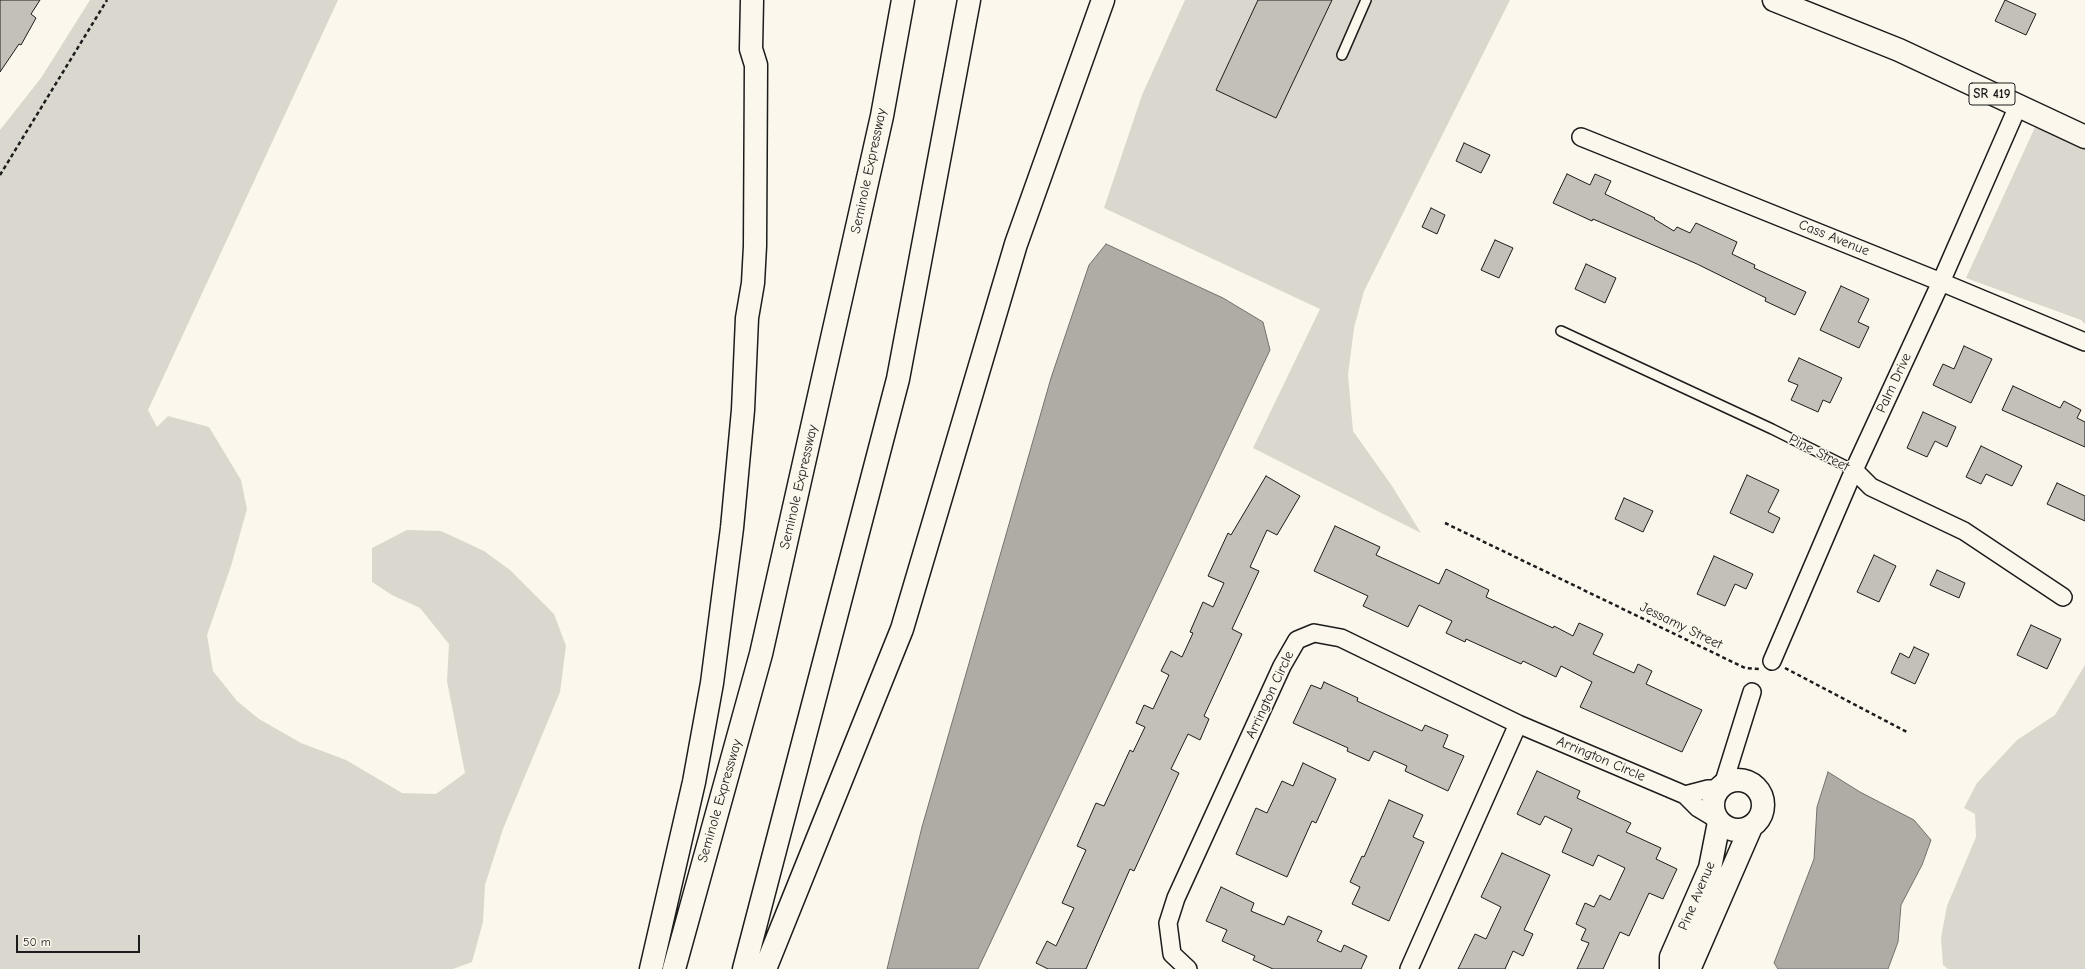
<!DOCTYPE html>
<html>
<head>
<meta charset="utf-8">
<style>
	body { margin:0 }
	#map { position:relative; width:2085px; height:969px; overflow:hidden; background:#fbf7ec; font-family:"Comic Neue",sans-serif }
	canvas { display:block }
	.scale { position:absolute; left:16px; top:935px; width:124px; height:18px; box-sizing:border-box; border:2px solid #1c1c1c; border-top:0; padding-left:5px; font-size:12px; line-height:14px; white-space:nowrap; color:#1c1c1c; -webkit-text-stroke:3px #fbf7ec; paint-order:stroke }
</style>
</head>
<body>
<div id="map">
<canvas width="2085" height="969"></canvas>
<div class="scale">50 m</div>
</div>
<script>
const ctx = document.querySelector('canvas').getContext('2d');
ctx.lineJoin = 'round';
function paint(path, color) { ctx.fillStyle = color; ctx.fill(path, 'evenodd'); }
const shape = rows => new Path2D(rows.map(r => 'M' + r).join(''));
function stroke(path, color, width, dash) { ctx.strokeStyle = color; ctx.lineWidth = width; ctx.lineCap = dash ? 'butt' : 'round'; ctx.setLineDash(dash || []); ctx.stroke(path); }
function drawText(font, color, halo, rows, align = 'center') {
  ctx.font = font + ' "Comic Neue",sans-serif'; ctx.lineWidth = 3; ctx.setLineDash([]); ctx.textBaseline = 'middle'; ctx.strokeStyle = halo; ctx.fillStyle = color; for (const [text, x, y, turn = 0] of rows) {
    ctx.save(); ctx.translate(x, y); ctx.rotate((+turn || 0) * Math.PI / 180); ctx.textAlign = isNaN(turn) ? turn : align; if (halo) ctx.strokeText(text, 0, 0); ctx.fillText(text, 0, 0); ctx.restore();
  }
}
paint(shape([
	[90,0,338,0,148,410,157,427,168,416,209,427,241,480,247,509,231,566,207,635,213,671,237,701,259,719,301,743,346,760,402,793,436,794,465,773,447,681,449,644,420,608,392,595,372,582,372,548,407,530,441,531,484,551,510,570,554,614,566,646,560,692,503,829,485,885,483,922,472,962,453,969,0,969,0,130,41,78],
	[1185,0,1510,0,1364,291,1354,328,1348,375,1353,431,1392,486,1421,533,1253,448,1320,309,1104,208,1142,95],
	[2036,125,2085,148,2085,324,2081,320,1966,278],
	[2085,665,2085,969,1948,969,1943,965,1941,938,1947,906,1976,837,1975,814,1964,808,1977,783,2017,740,2055,715]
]), '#dad7ce');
const water = shape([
	[1106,244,1223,298,1263,322,1270,350,978,969,887,969,922,827,1051,378,1089,265,1106,244],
	[1828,772,1860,792,1914,820,1931,840,1922,865,1901,905,1898,942,1888,969,1778,969,1774,963,1814,859,1817,807,1828,772]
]);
paint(water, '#afaca5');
stroke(water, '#74726e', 1);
const building = shape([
	[0,0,40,0,31,14,36,18,21,45,19,44,0,72,0,0],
	[1258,0,1332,0,1276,118,1216,90,1258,0],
	[2005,0,2036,14,2026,35,1995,21,2005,0],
	[1464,143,1490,155,1481,173,1456,161,1464,143],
	[1567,174,1590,185,1595,174,1611,181,1605,194,1655,218,1654,219,1674,231,1677,227,1690,233,1696,223,1737,242,1732,254,1755,265,1754,268,1806,292,1795,315,1765,301,1766,298,1697,264,1593,219,1592,221,1553,203,1567,174],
	[1431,208,1445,215,1437,234,1422,227,1431,208],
	[1495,240,1513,248,1499,278,1481,270,1495,240],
	[1586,264,1616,278,1605,303,1575,289,1586,264],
	[1841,286,1869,299,1858,322,1869,327,1859,348,1820,330,1841,286],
	[1964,346,1992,359,1971,403,1933,385,1943,364,1954,369,1964,346],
	[1799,358,1842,378,1830,403,1823,400,1818,412,1791,400,1798,385,1788,381,1799,358],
	[2013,386,2060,408,2064,401,2081,410,2077,418,2085,422,2085,447,2002,410,2013,386],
	[1923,412,1956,427,1947,447,1935,441,1927,457,1907,448,1923,412],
	[1981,446,2022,466,2012,486,1986,474,1981,484,1966,477,1981,446],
	[1747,475,1779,490,1768,512,1780,518,1773,533,1730,513,1747,475],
	[1266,476,1300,496,1277,535,1267,530,1250,567,1259,571,1232,629,1242,634,1204,716,1209,719,1200,740,1188,734,1171,769,1179,773,1134,871,1130,869,1086,969,1048,969,1036,963,1047,941,1056,946,1074,908,1062,903,1086,850,1077,846,1096,803,1104,806,1130,750,1133,752,1145,727,1136,723,1144,705,1153,709,1169,675,1161,671,1171,651,1182,657,1193,633,1190,632,1203,602,1213,607,1224,583,1208,576,1228,533,1231,535,1266,476],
	[2057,483,2085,496,2085,521,2047,504,2057,483],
	[1624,498,1653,511,1643,532,1615,519,1624,498],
	[1335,526,1380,547,1376,555,1439,584,1446,569,1489,590,1486,597,1553,628,1554,626,1573,636,1579,623,1603,634,1593,654,1634,673,1638,664,1652,671,1646,684,1702,710,1682,752,1580,707,1592,682,1561,666,1556,677,1523,661,1521,664,1466,639,1465,642,1446,633,1452,621,1419,605,1408,627,1363,606,1368,596,1314,571,1335,526],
	[1874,555,1896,566,1879,602,1857,592,1874,555],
	[1714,556,1753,574,1746,589,1735,584,1725,606,1697,594,1714,556],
	[1937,570,1965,583,1959,598,1930,585,1937,570],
	[2031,625,2061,639,2047,669,2017,655,2031,625],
	[1914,647,1929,654,1915,684,1891,673,1900,653,1909,658,1914,647],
	[1324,682,1358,698,1357,701,1422,731,1425,725,1448,735,1443,747,1464,756,1448,791,1405,771,1407,766,1374,751,1369,761,1347,751,1348,748,1293,723,1311,685,1321,689,1324,682],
	[1303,763,1336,779,1316,823,1312,821,1287,877,1236,854,1256,808,1267,813,1282,781,1293,786,1303,763],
	[1537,771,1580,791,1577,798,1631,823,1626,832,1661,848,1656,859,1677,869,1663,899,1649,893,1629,936,1620,932,1603,969,1577,969,1589,943,1581,940,1586,929,1576,924,1585,903,1594,907,1600,895,1610,900,1625,868,1598,855,1593,866,1562,852,1572,829,1545,816,1540,825,1517,814,1537,771],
	[1389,800,1423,815,1413,837,1424,842,1389,921,1352,904,1360,887,1350,882,1362,856,1364,857,1389,800],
	[1502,853,1550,875,1524,930,1533,934,1523,956,1513,951,1505,969,1458,969,1475,934,1486,939,1501,907,1481,897,1502,853],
	[1221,887,1254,903,1251,911,1284,925,1288,916,1322,931,1317,941,1341,952,1344,945,1367,956,1361,969,1273,969,1253,960,1255,956,1222,941,1227,930,1206,921,1221,887]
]);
paint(building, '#c3c0b8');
stroke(building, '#1c1c1c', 1);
const service = shape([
	[1342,55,1366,0],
	[1561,331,1772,429,1854,470]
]);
const minor = shape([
	[1581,137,1941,282,2085,342],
	[1854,470,1871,487,1964,531,2063,597],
	[1772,661,1854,470,1941,282,2018,106],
	[1518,724,1685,795,1698,808,1718,820],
	[1723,785,1752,692],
	[1685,795,1708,789,1718,789],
	[1188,969,1172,954,1168,923,1176,898,1282,666,1297,640,1314,633,1341,638,1518,724,1409,969]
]);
const tertiary = shape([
	'1713 805a25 25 0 1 1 50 0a25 25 0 1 1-50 0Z',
	[1671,969,1671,957,1710,868,1719,822],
	[1687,969,1691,965,1751,827]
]);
const primary = shape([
	[1774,0,1899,50,2085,137]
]);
const motorway = shape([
	[651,969,694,782,712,683,732,528,743,410,747,318,753,283,755,246,756,65,751,49,752,0],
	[674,969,761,654,882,116,903,0],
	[744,969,898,379,969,0],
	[765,969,902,629,1016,244,1103,0]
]);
stroke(service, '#1c1c1c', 12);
stroke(minor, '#1c1c1c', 20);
stroke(tertiary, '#1c1c1c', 25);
stroke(primary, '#1c1c1c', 25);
stroke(motorway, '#1c1c1c', 25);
stroke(shape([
	[0,175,107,0],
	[1445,523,1745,668,1759,669],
	[1785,668,1907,732],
	[1743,773,1750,774]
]), '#1c1c1c', 2.5, [4, 3]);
stroke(service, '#fbf7ec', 9);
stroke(minor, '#fbf7ec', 17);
stroke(tertiary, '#fbf7ec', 22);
stroke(primary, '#fbf7ec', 22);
stroke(motorway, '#fbf7ec', 22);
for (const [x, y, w] of [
	[1992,94,46]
]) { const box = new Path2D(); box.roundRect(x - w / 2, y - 11, w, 22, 3); ctx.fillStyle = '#fbf7ec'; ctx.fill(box); stroke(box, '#1c1c1c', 1); }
drawText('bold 13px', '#1c1c1c', null, [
	["SR 419",1992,94]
]);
drawText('14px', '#1c1c1c', '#fbf7ec', [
	["Seminole Expressway",869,171,-78],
	["Cass Avenue",1834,238,22],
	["Palm Drive",1894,383,-65],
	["Pine Street",1819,453,27],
	["Seminole Expressway",799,487,-77],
	["Jessamy Street",1681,626,26],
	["Arrington Circle",1270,695,-65],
	["Arrington Circle",1601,759,23],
	["Seminole Expressway",720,801,-74],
	["Pine Avenue",1697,896,-67]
]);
</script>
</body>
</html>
